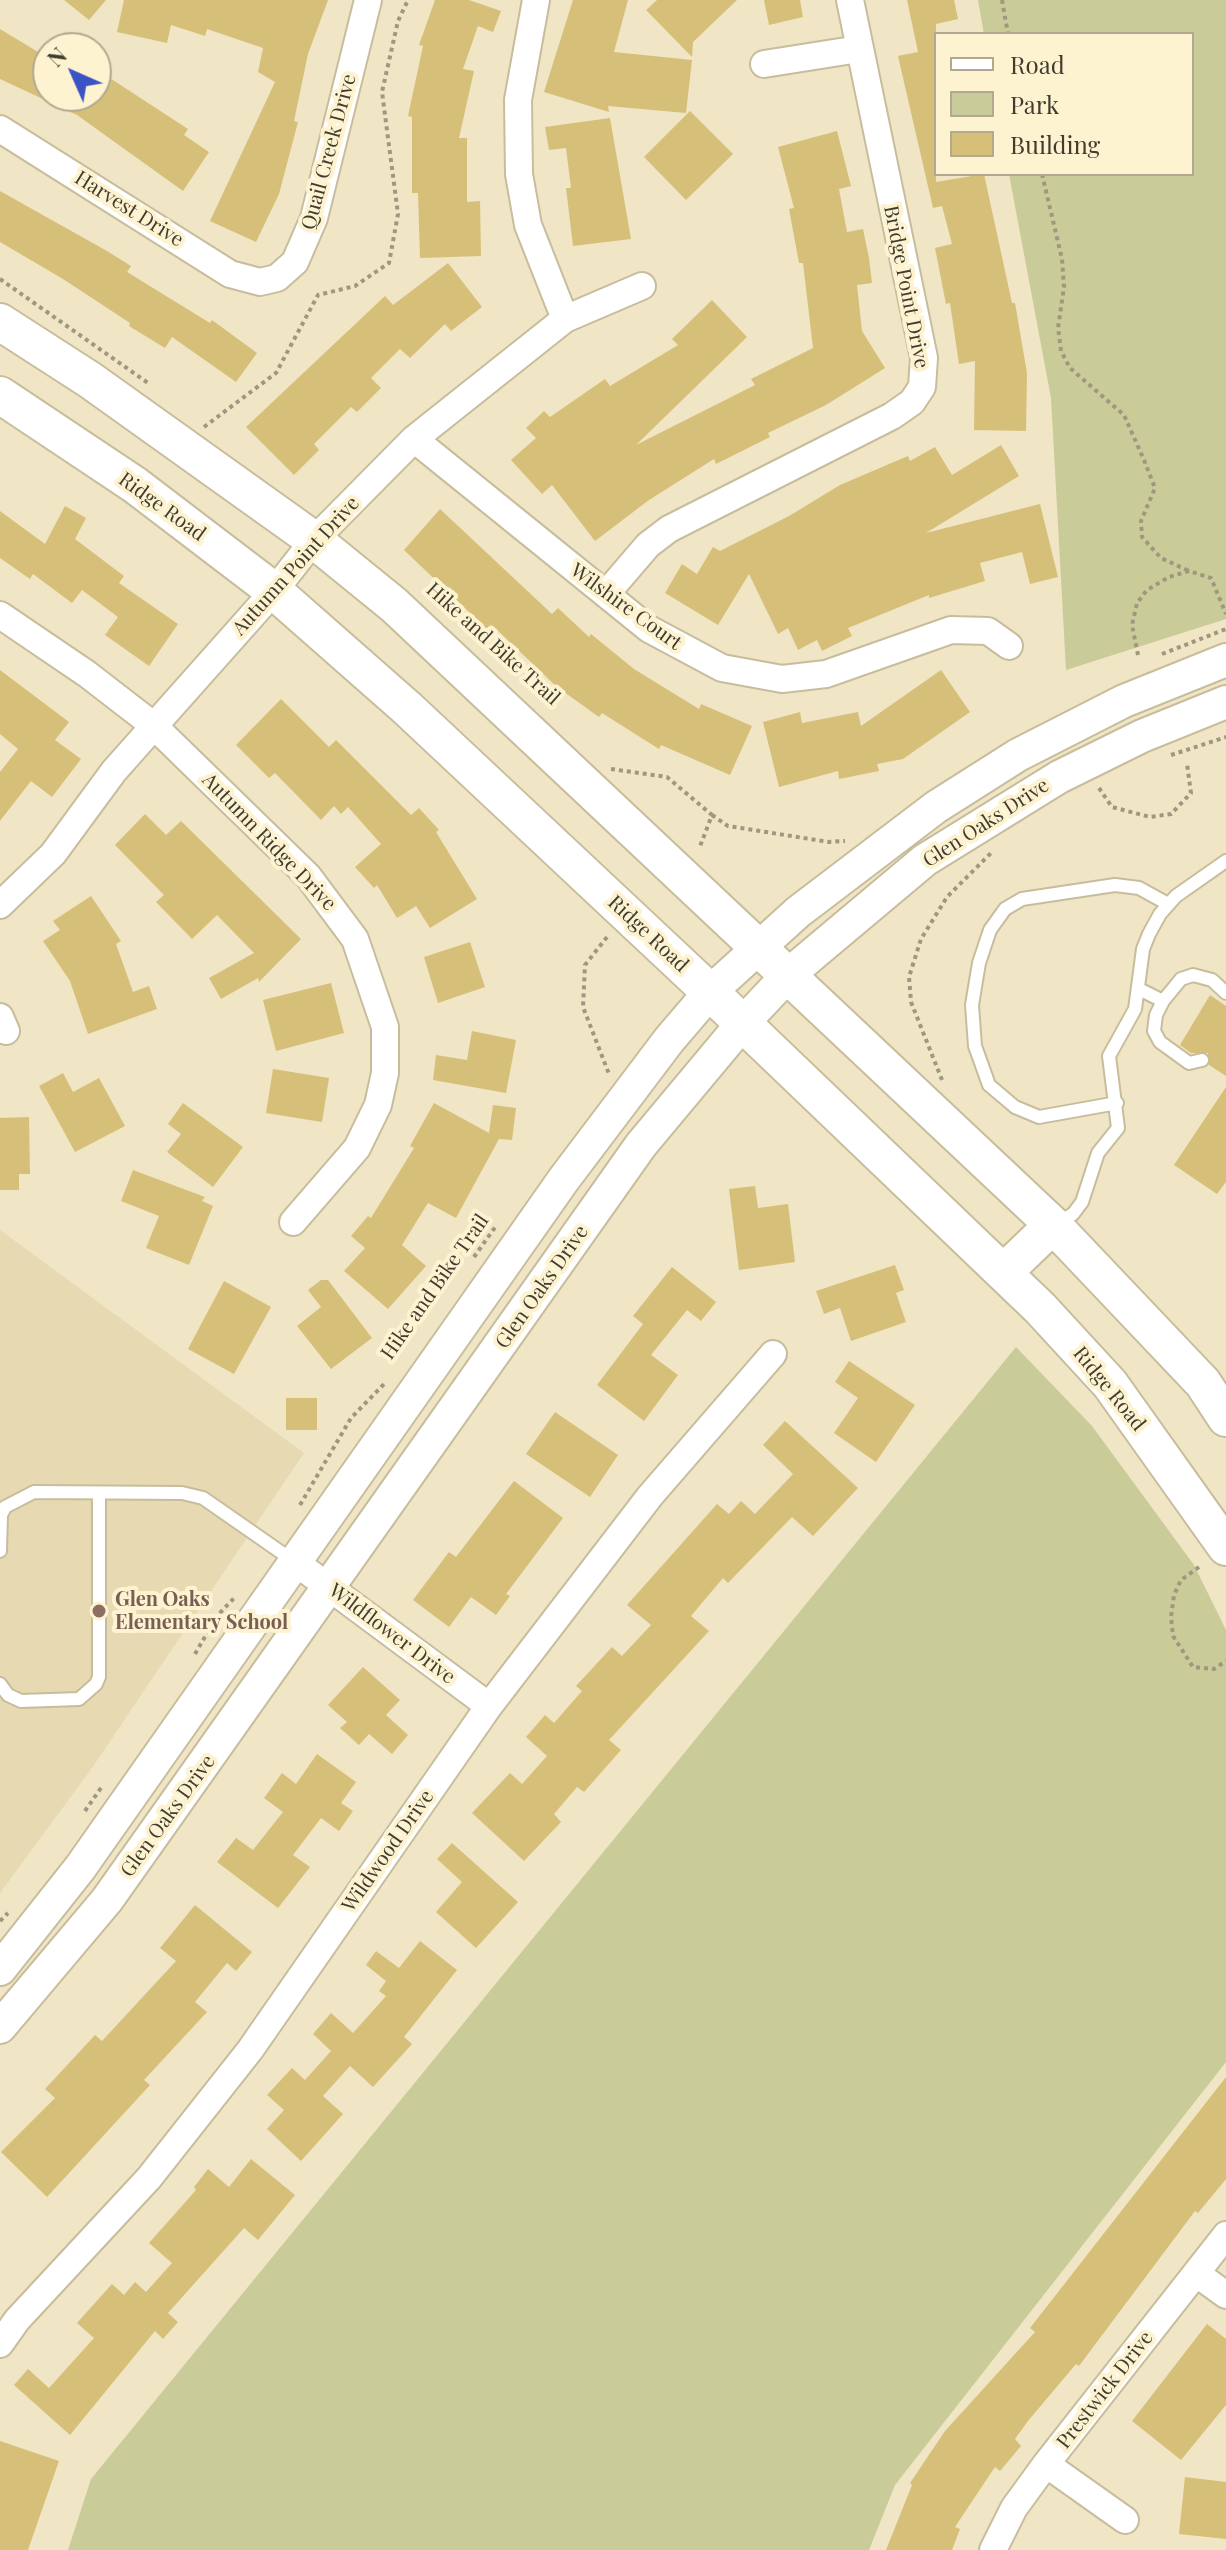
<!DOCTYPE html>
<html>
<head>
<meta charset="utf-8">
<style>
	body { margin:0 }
	#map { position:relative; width:1226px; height:2550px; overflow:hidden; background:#f0e5c4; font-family:"Playfair Display",serif }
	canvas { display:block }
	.legend { position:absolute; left:934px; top:32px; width:260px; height:144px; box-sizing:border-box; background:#fdf3d1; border:2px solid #b2aa90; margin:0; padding:10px 14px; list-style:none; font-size:24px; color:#413c2f }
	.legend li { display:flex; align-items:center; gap:16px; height:40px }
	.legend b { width:40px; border:2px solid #b2aa90 }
	.north { position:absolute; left:32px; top:32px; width:80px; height:80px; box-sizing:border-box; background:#fdf3d1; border:2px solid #b2aa90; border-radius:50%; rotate:315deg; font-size:22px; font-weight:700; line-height:32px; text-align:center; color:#413c2f }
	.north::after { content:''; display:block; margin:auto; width:28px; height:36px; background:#3c53c5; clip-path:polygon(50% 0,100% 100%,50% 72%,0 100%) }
</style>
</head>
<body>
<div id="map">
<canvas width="1226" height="2550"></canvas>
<ul class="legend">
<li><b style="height:10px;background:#fff"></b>Road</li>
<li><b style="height:22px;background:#c9cc98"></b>Park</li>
<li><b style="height:22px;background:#d6c079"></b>Building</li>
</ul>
<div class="north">N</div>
</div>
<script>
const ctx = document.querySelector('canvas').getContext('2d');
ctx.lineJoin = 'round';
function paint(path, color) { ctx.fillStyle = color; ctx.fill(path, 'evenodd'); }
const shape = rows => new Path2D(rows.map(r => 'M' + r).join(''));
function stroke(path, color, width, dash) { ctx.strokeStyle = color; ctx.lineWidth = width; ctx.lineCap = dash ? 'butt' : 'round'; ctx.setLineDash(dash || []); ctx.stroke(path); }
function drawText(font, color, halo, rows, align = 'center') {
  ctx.font = font + ' "Playfair Display",serif'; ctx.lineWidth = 8; ctx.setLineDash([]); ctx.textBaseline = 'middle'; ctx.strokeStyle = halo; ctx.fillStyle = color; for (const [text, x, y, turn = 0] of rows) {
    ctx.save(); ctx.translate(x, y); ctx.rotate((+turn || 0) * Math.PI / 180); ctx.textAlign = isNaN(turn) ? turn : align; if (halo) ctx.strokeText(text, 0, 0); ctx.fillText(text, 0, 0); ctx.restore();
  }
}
paint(shape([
	[0,1230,304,1453,92,1768,0,1893]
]), '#e7dab2');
paint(shape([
	[978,0,1226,0,1226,619,1066,670,1051,398,1009,174,1192,174,1192,34,984,34],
	[1016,1347,1092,1426,1194,1565,1226,1630,1226,2062,895,2485,869,2550,68,2550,91,2479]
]), '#c9cc98');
paint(shape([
	[64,0,106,0,89,20],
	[124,0,328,0,308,54,294,121,298,122,279,194,256,242,210,221,275,82,258,72,263,48,207,29,205,36,171,25,167,43,117,32],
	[435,0,469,0,501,11,493,32,478,26,463,69,474,71,459,138,467,138,467,202,480,201,481,256,420,258,418,193,412,193,412,117,408,116,423,46,419,45],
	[573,0,628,0,614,52,692,60,686,113,608,106,609,112,544,92],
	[657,0,737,0,693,42,692,57,646,10],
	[764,0,800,0,803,17,769,25],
	[907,0,954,0,958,19,936,24,936,182,984,174,1012,303,1015,303,1027,373,1026,431,974,430,975,361,959,364,950,303,946,304,935,248,952,244,942,206,933,208,898,56,918,52],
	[0,29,48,58,48,96,96,96,96,69,188,129,184,135,209,152,183,191,77,115,0,79],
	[690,111,733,154,686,200,644,157],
	[610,118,631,239,573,246,566,188,571,188,566,148,549,150,545,127],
	[837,131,851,186,839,189,847,232,863,229,869,258,872,283,857,285,862,331,885,368,826,405,768,433,770,437,716,464,714,459,649,500,595,541,552,485,542,494,511,460,536,438,526,428,544,411,550,417,605,379,610,386,678,345,672,339,712,300,747,337,636,445,755,385,751,379,813,348,803,263,799,263,789,209,794,208,778,147],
	[0,191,107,251,131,266,127,272,210,323,212,320,257,353,236,382,172,337,165,348,129,326,130,323,63,279,0,242],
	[448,263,482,307,451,331,445,324,410,358,400,349,371,378,381,388,357,412,351,407,314,444,319,450,294,475,246,427,385,296,393,305],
	[1001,445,1019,476,926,533,1040,504,1058,577,1030,584,1022,552,980,563,985,581,929,598,929,595,848,628,852,636,822,651,817,640,798,650,788,628,778,634,749,574,718,625,665,593,682,564,697,574,713,547,720,551,789,516,840,485,908,456,910,461,935,447,952,475],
	[65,506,86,518,75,539,124,576,119,583,178,624,149,666,105,635,118,617,82,590,72,603,33,574,30,579,0,558,0,511,45,544],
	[440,509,552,614,558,608,589,637,591,634,634,669,699,709,701,704,752,726,730,775,661,745,659,749,602,713,599,717,557,687,494,627,489,631,404,550],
	[0,670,69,722,55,740,81,759,52,797,31,781,0,821,0,772,18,749,0,734],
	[941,670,970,712,903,759,877,764,879,771,839,779,838,771,779,787,763,722,800,712,802,723,858,712,861,726],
	[281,699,329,747,336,740,411,815,419,808,439,830,436,832,477,899,430,928,416,906,397,918,377,885,374,888,355,867,381,844,348,807,341,814,334,806,321,820,275,773,269,778,236,745],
	[145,814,166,835,181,821,301,939,259,982,258,978,221,999,209,978,254,953,217,915,192,939,156,902,164,895,115,845],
	[91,896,121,941,116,944,133,992,149,986,157,1009,88,1034,70,981,43,941,60,930,53,921],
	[470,942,485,987,438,1003,424,957],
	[331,983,344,1033,276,1051,263,1000],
	[1210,995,1226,1006,1226,1076,1209,1065,1208,1053,1191,1053,1180,1045],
	[472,1031,516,1040,506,1093,433,1080,436,1055,467,1060],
	[273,1069,329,1078,322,1122,266,1113],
	[63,1073,73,1092,99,1078,125,1126,75,1152,39,1086],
	[1226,1087,1226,1182,1217,1194,1174,1165],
	[183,1103,243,1147,213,1187,167,1152,181,1134,168,1124],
	[434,1103,489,1133,493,1105,516,1108,512,1140,499,1139,456,1218,428,1203,402,1245,426,1266,388,1309,344,1271,365,1248,351,1236,368,1216,371,1218,414,1148,410,1146],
	[29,1117,30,1174,19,1174,19,1190,0,1190,0,1118],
	[133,1170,205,1197,202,1201,213,1206,189,1265,146,1248,159,1216,121,1201],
	[755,1186,758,1208,788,1204,795,1262,739,1270,729,1189],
	[895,1265,904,1290,896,1293,906,1322,851,1341,840,1308,824,1314,816,1291],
	[672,1267,716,1302,701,1321,687,1310,651,1355,678,1375,644,1421,597,1385,643,1324,633,1316],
	[321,1280,328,1280,372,1338,331,1369,297,1326,321,1307,308,1290],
	[224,1281,271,1307,234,1374,188,1349],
	[849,1361,915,1405,876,1462,834,1433,858,1398,835,1382],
	[286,1398,317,1398,317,1430,286,1430],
	[555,1412,618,1455,590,1497,526,1454],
	[785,1421,858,1488,813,1536,792,1517,728,1583,723,1578,691,1616,709,1631,609,1740,621,1750,584,1792,577,1787,554,1814,561,1822,524,1861,472,1813,510,1773,522,1784,547,1756,526,1737,545,1715,554,1723,582,1691,576,1686,612,1647,622,1656,651,1625,627,1605,717,1504,729,1514,741,1501,755,1514,793,1474,763,1445],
	[514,1481,563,1518,506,1594,510,1596,496,1615,471,1597,449,1627,413,1600,449,1552,456,1557],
	[363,1667,400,1700,386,1715,408,1735,392,1754,369,1734,359,1745,340,1728,347,1722,328,1705],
	[317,1754,356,1782,341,1803,353,1811,339,1831,321,1818,293,1855,310,1867,278,1908,217,1862,236,1838,253,1850,283,1812,264,1798,282,1773,296,1784],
	[452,1843,518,1902,476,1948,436,1912,462,1882,437,1859],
	[195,1905,252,1952,236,1971,227,1963,195,2002,207,2012,144,2080,150,2085,47,2197,1,2152,55,2098,45,2089,95,2035,102,2041,176,1961,160,1948],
	[420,1941,457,1970,404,2037,412,2044,373,2087,350,2066,323,2096,343,2114,301,2161,267,2129,284,2110,267,2095,292,2068,305,2080,331,2051,313,2034,331,2013,353,2033,386,1996,379,1991,386,1981,366,1965,376,1951,399,1968],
	[1226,2077,1226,2179,1198,2213,1195,2211,1079,2366,1076,2364,1028,2421,1015,2439,1021,2446,1000,2471,995,2467,955,2527,960,2529,952,2550,886,2550,912,2485,910,2483,945,2431,1035,2332,1030,2328],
	[251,2159,295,2195,258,2240,244,2228,168,2313,178,2322,163,2339,155,2331,70,2435,14,2385,28,2369,49,2388,94,2338,77,2323,112,2284,124,2295,135,2282,146,2292,172,2263,149,2243,196,2190,194,2187,208,2169,229,2187],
	[1207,2324,1226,2339,1226,2405,1181,2460,1132,2421],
	[0,2441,59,2461,28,2550,0,2550],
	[1185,2477,1226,2482,1226,2539,1179,2534]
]), '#d6c079');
const service = shape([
	[1139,989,1163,1001,1156,1015,1154,1031,1160,1042,1189,1063,1202,1060],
	[1163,1001,1181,979,1193,975,1212,980,1226,993],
	[1117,1103,1039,1117,1015,1107,989,1085,975,1046,972,1005,979,963,990,930,1005,909,1022,899,1115,885,1139,888,1168,904],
	[1056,1224,1073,1214,1082,1202,1098,1153,1118,1128,1109,1056,1135,1009,1143,949,1149,934,1160,914,1176,896,1226,861],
	[0,1551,1,1515,5,1507,34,1492,182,1493,203,1498,295,1562],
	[0,1684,8,1695,21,1701,79,1699,96,1684,99,1677,99,1493]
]);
const minor = shape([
	[536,0,518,100,519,174,528,225,565,319],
	[764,64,859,49],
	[0,129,230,274,260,282,277,278,295,262,314,218,368,0],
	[414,439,649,629,722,668,782,679,826,674,951,630,988,631,1009,646],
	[606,594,648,545,669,529,892,416,912,402,922,387,924,358,850,0],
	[0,615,87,674,153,725,308,876,355,939,385,1027,385,1073,378,1105,357,1148,293,1222],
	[0,905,53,854,114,771,274,591,314,540,414,439,565,319,642,286],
	[0,1017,6,1031],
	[295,1562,489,1706],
	[1197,2274,1226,2295],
	[0,2344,17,2320,149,2178,250,2050,489,1706,650,1496,773,1354],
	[1046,2464,1125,2520],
	[993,2550,1014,2508,1046,2464,1226,2235]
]);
const tertiary = shape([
	[0,1969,80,1868,564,1179,669,1040,710,992,798,912,936,807,1018,755,1124,701,1226,660],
	[0,2027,107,1900,641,1145,742,1024,788,975,925,860,1059,777,1142,736,1226,702]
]);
const secondary = shape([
	[0,322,90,380,314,540,394,605,1053,1225,1203,1383,1226,1418],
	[0,395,135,485,274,591,407,708,710,992,1040,1308,1110,1384,1226,1547],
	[1005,1271,1053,1225]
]);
stroke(service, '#c7bd9d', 16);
stroke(minor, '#c7bd9d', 30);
stroke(tertiary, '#c7bd9d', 36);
stroke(secondary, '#c7bd9d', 40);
stroke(shape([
	[1002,0,1008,34],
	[1042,174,1062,259,1064,287,1058,328,1061,351,1070,368,1124,415,1144,460,1155,488,1141,521,1142,537,1161,558,1189,571],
	[0,279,148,383],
	[204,427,276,373,318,295,355,286,389,263,398,214,382,92,398,21,408,0],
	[1162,654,1226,629],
	[1138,655,1132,625,1137,603,1147,590,1169,577,1189,571,1211,578,1226,614],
	[1171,755,1226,737],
	[611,769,667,777,712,815,699,849],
	[1099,788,1112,807,1150,817,1171,814,1191,793,1187,764],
	[712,815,728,826,829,842,845,841],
	[607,937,585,965,583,1007,609,1074],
	[942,1080,911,1002,909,977,921,939,947,897,993,851],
	[474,1257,496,1226],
	[300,1505,351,1418,386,1382],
	[1199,1567,1181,1580,1174,1595,1171,1617,1173,1636,1193,1667,1214,1669,1226,1661],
	[195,1654,217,1616,236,1596],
	[85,1811,103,1785],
	[0,1921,8,1913]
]), '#9f977f', 4, [4, 4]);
stroke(service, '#fff', 12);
stroke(minor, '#fff', 26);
stroke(tertiary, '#fff', 32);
stroke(secondary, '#fff', 36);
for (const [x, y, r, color] of [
	[99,1611,8,"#8d6e63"]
]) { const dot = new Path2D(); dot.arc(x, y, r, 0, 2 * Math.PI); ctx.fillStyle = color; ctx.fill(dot); stroke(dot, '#fdf3d1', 3); }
drawText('20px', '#413c2f', '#fdf3d1', [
	["Quail Creek Drive",329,152,-75],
	["Harvest Drive",129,209,32],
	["Bridge Point Drive",906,287,79],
	["Ridge Road",162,507,36],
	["Autumn Point Drive",296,566,-48],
	["Wilshire Court",626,607,36],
	["Hike and Bike Trail",493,644,42],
	["Glen Oaks Drive",986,823,-33],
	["Autumn Ridge Drive",269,842,46],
	["Ridge Road",648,934,43],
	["Hike and Bike Trail",435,1287,-55],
	["Glen Oaks Drive",542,1287,-55],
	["Ridge Road",1109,1389,51],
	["Wildflower Drive",392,1634,37],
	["Glen Oaks Drive",168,1816,-54],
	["Wildwood Drive",388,1851,-55],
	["Prestwick Drive",1105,2390,-52]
]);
drawText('bold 20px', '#785e54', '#fdf3d1', [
	["Glen Oaks",115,1600],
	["Elementary School",115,1623]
], 'left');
</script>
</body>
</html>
